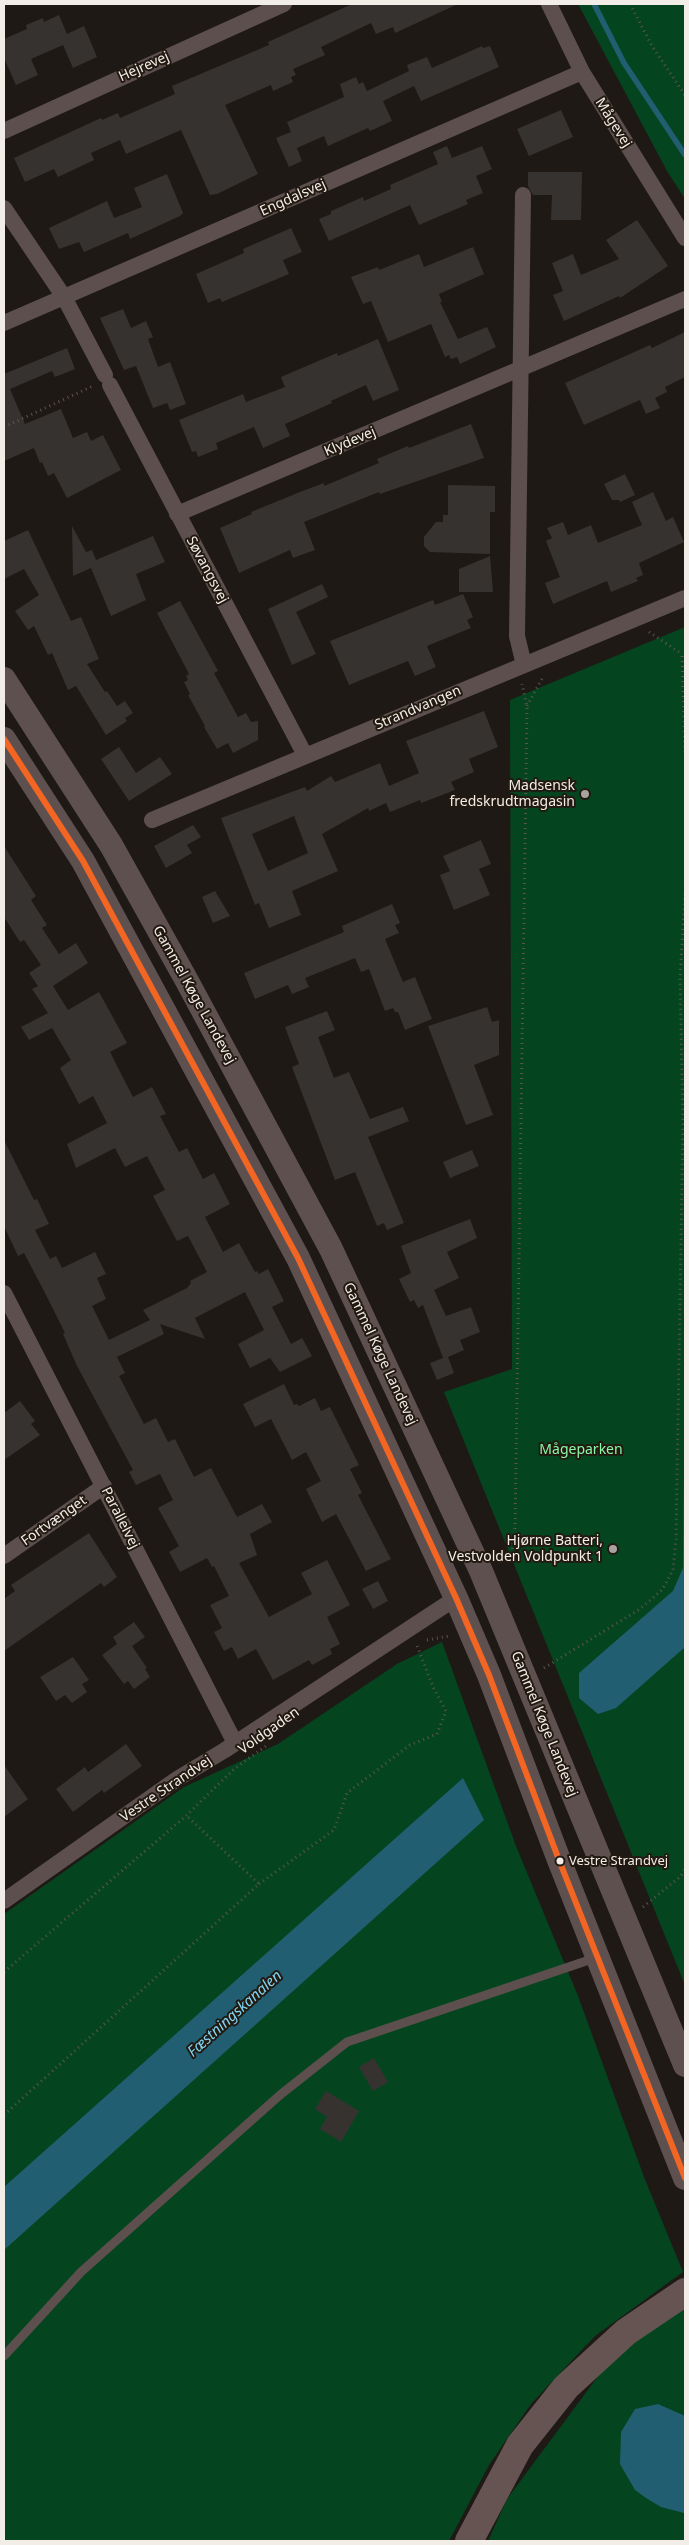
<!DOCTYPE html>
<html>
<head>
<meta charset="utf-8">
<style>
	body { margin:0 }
	#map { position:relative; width:689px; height:2545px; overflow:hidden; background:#1e1915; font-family:"Noto Sans",sans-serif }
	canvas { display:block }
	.frame { position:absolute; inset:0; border:5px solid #f3ede7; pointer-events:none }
</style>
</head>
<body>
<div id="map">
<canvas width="689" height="2545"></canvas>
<div class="frame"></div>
</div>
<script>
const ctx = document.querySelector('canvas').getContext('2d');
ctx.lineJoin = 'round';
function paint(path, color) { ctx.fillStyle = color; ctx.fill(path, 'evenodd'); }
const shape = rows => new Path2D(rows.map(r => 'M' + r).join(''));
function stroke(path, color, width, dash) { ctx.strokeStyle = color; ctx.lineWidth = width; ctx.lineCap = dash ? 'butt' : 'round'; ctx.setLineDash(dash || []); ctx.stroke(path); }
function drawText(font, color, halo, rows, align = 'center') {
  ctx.font = font + ' "Noto Sans",sans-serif'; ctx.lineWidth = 4; ctx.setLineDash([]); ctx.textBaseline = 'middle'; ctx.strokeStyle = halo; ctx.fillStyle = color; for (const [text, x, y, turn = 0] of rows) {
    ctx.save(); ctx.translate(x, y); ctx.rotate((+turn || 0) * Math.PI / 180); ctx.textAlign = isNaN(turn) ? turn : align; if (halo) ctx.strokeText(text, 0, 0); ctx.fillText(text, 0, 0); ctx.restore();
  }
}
paint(shape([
	[578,4,685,4,685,199,667,171],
	[685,627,685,1985,444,1392,512,1369,510,700],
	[442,1642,516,1846,578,1996,644,2177,683,2272,595,2336,531,2404,489,2465,449,2541,4,2541,4,1914,184,1787,278,1744,397,1664],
	[685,2306,685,2541,488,2541,507,2499,605,2367,669,2314]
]), '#04451f');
paint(shape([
	[685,1375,685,1647,616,1708,598,1714,579,1698,579,1673,673,1591,683,1568],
	[463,1778,484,1820,4,2250,4,2187],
	[658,2404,685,2416,684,2513,661,2507,646,2498,635,2490,620,2464,621,2432,635,2409]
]), '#215e71');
stroke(shape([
	[594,4,624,63,685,155]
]), '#215e71', 5.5);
paint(shape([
	[352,4,458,4,395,33,393,27,376,34,371,23,321,47,325,55,293,69,296,75,291,77,293,82,273,91,271,85,225,105,258,174,217,194,210,195,181,130,126,154,120,140,91,153,94,160,58,177,54,169,25,182,14,158,101,118,102,120,118,113,120,118,175,94,172,86,269,45,268,42],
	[59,15,67,34,84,26,97,57,73,68,63,45,31,59,38,75,16,85,4,58,4,39,27,29,26,25,43,18,44,22],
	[482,46,483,48,490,46,499,67,421,101,414,86,383,101,392,121,370,131,368,128,328,146,324,136,297,148,302,161,289,167,276,138,291,132,287,122,344,97,340,84,356,77,359,84,363,82,367,91,409,71,407,65,427,57,432,68],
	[561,110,573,137,529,156,517,129],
	[447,146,452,158,482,146,492,169,476,176,483,193,466,200,468,204,419,225,410,205,329,241,319,219,331,214,331,211,363,197,364,201,391,189,390,185,438,164,433,152],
	[528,172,582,172,581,220,551,220,552,195,533,195,528,186],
	[167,174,183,213,180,216,130,239,128,233,84,252,79,242,59,249,49,228,107,201,114,218,142,207,134,188],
	[637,220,668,266,620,298,619,296,564,321,553,295,563,291,552,263,573,254,581,275,619,259,606,240],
	[291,228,302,252,283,260,289,274,222,302,220,298,208,303,196,274,244,253,243,249],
	[473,247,484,274,439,294,442,302,440,302,458,339,487,327,496,347,460,364,457,357,451,359,449,355,445,357,431,324,388,342,371,301,363,304,351,277,378,267,379,270,419,254,424,267],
	[123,309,131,328,146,321,153,337,148,339,158,367,170,362,186,404,170,410,167,403,153,408,136,366,124,370,100,318],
	[685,332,685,377,665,387,667,392,655,398,660,408,646,414,640,400,584,425,565,383,650,345,652,348],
	[378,339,399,390,373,401,366,385,331,401,332,403,285,424,290,436,263,448,254,427,216,443,218,449,198,457,196,451,192,452,179,420,243,394,246,402,285,387,281,377,337,353,338,356],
	[67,348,75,369,55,377,52,371,10,389,25,424,61,409,73,438,87,432,91,441,103,435,121,470,67,498,54,473,48,476,42,462,40,463,34,448,4,461,4,374],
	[471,424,484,458,380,494,379,492,304,522,315,550,293,558,290,550,239,573,220,528,252,514,251,512,300,492,324,483,324,486,379,463,377,459,408,446,409,448],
	[625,474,635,495,620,502,619,500,612,500,604,484],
	[448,485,495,486,495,512,490,512,490,554,430,552,424,546,424,537,436,522,443,522,443,515,448,515],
	[653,492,666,521,673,517,684,542,639,563,643,575,636,578,638,581,611,592,607,581,553,604,545,583,560,577,546,541,552,538,547,528,563,522,568,535,591,525,598,543,642,525,632,502],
	[72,526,86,552,92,550,96,560,153,536,165,562,136,574,146,600,111,616,91,568,73,576],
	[28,530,71,621,81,617,99,659,87,664,105,692,107,691,117,706,125,701,133,713,125,718,127,721,106,735,76,686,68,690,52,653,48,655,34,626,28,630,15,611,39,595,24,569,4,579,4,541],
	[490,556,493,592,459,592,459,569],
	[322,584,328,597,296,612,316,654,292,665,268,609],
	[463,594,473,617,467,620,471,628,427,646,436,667,415,676,408,661,349,685,330,641,433,600,435,605],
	[180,601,218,671,214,673,238,717,246,713,251,722,258,721,258,740,233,753,228,743,217,749,204,727,205,726,188,695,190,694,184,682,188,680,186,676,189,674,157,613],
	[484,711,498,747,469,759,474,772,451,782,455,790,421,803,420,800,390,812,386,803,369,811,368,808,322,834,338,871,292,891,301,915,269,928,259,903,255,905,221,818,305,787,307,791,331,776,335,782,380,763,389,786,419,773,406,741],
	[294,816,308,853,268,871,252,834],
	[119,747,136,773,160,757,172,774,129,801,101,759],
	[193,825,201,837,187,845,192,853,166,868,154,846],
	[481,840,491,864,479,869,490,895,454,910,440,875,450,871,443,856],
	[4,846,36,896,31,900,47,925,42,928,59,954,76,943,88,963,53,986,68,1010,99,992,127,1043,110,1052,133,1097,152,1087,166,1114,160,1116,179,1152,187,1148,203,1179,214,1173,230,1204,205,1217,223,1252,239,1243,255,1272,257,1271,259,1274,268,1269,284,1301,272,1307,291,1344,302,1338,312,1356,280,1372,270,1358,250,1368,238,1344,264,1330,245,1292,195,1318,205,1339,160,1324,164,1334,117,1357,125,1373,119,1376,144,1424,156,1418,168,1442,175,1439,194,1477,211,1468,237,1517,262,1504,272,1522,250,1534,257,1555,239,1563,269,1617,312,1594,301,1573,327,1560,350,1605,327,1617,340,1644,330,1649,332,1654,312,1665,309,1660,273,1680,256,1649,238,1659,232,1647,224,1651,214,1632,222,1628,210,1605,229,1596,214,1566,212,1567,207,1558,180,1572,169,1552,179,1546,158,1508,173,1500,160,1474,136,1485,129,1472,133,1470,77,1366,63,1334,65,1333,45,1293,24,1253,18,1256,4,1226,4,1140,34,1200,37,1199,49,1224,35,1230,50,1259,56,1256,62,1268,95,1252,106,1274,97,1278,106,1299,92,1306,109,1340,150,1320,143,1310,187,1288,191,1283,190,1281,207,1272,188,1236,177,1241,153,1196,165,1190,147,1156,125,1167,115,1148,76,1168,67,1144,107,1123,93,1096,79,1104,60,1068,71,1060,52,1028,29,1040,21,1027,48,1013,32,989,38,986,29,973,41,965,24,940,20,942,4,917],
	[215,891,230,916,213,923,202,897],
	[392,904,400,923,395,925,399,933,385,939,403,982,415,977,432,1019,405,1030,398,1012,395,1012,393,1008,385,1011,369,969,361,972,355,958,305,978,309,987,292,994,288,985,255,999,244,973,344,932,342,926],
	[487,1007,492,1022,499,1020,499,1055,474,1065,493,1115,466,1125,428,1026],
	[327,1011,335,1030,318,1037,334,1078,349,1072,370,1119,403,1107,409,1121,368,1137,404,1223,387,1230,384,1223,377,1226,355,1172,335,1180,292,1067,299,1064,285,1027],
	[472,1150,479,1166,450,1178,443,1162],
	[470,1219,477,1238,447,1252,459,1278,434,1290,446,1316,471,1307,480,1332,460,1340,464,1350,448,1357,454,1373,437,1380,430,1363,443,1358,423,1305,418,1308,414,1300,410,1302,399,1279,411,1273,401,1246],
	[284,1384,294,1405,297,1404,299,1406,315,1398,321,1411,330,1407,359,1465,350,1469,362,1493,358,1495,391,1559,366,1571,336,1514,322,1522,306,1489,321,1481,306,1452,292,1460,271,1419,255,1427,243,1404],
	[20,1401,35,1421,31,1424,40,1435,4,1460,4,1413],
	[89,1533,117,1577,104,1587,101,1583,4,1651,4,1599,15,1591,11,1585],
	[378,1581,388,1601,373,1609,362,1589],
	[134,1622,145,1637,132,1646,147,1668,145,1669,150,1677,134,1689,128,1681,124,1684,102,1655,117,1644,113,1637],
	[73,1657,89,1680,82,1684,87,1692,72,1703,65,1695,56,1701,40,1677],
	[126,1744,142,1766,104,1793,102,1790,73,1812,56,1789,85,1767,88,1772],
	[4,1765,28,1799,4,1817],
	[374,2058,388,2082,373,2091,359,2067],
	[326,2091,359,2111,341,2142,320,2129,327,2117,315,2109]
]), '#363230');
stroke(shape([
	[630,4,652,46,685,95],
	[4,427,93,386],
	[649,632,682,654],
	[685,654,682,654,685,753],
	[527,706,543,677],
	[499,1562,512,1553,515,1530,527,707,522,684],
	[427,1640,449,1636],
	[544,1668,640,1609,662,1590,673,1570,676,1539,683,1123,680,977,685,894],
	[259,1884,334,1830,347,1793,410,1745,437,1734,446,1711,433,1687,416,1643],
	[643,1907,681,1876,685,1869],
	[4,1972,187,1815,234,1769,266,1746],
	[4,2115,259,1884,187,1816]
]), '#5d5452', 3, [1, 4]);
stroke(shape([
	[4,2356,81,2272,280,2095,347,2042,598,1957]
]), '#5c4f4d', 9);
stroke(shape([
	[549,4,582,72,685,238],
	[4,131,284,4],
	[523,195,517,636,524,665],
	[4,208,64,297,105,375],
	[4,323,582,72],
	[110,385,305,755],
	[177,514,685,299],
	[152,820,685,598],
	[4,1293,235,1743],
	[4,1556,104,1486],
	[4,1901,177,1779,225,1750,456,1598]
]), '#5c4f4d', 16);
stroke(shape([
	[4,679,111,845,187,981,331,1249,481,1571,685,2065],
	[4,739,83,861,298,1258,456,1598,489,1675,559,1860,685,2178]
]), '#5f5050', 24);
stroke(shape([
	[469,2541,520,2445,566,2387,626,2332,685,2292]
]), '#655452', 28);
stroke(shape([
	[4,739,83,861,298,1258,456,1598,489,1675,559,1860,685,2178]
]), '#f26522', 6);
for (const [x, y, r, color] of [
	[585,794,5,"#a8a39e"],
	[613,1549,5,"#a8a39e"],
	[560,1861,4.5,"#f3ede7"]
]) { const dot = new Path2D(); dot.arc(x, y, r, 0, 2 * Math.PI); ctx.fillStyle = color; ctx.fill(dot); stroke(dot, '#221911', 2); }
drawText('13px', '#f3ede7', '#221911', [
	["Vestre Strandvej",569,1861]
], 'left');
drawText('14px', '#f3ede7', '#221911', [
	["Hejrevej",144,67,-24],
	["Mågevej",613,123,58],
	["Engdalsvej",293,198,-24],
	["Klydevej",350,442,-23],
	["Søvangsvej",207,570,62],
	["Strandvangen",418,708,-23],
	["Gammel Køge Landevej",194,995,61],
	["Gammel Køge Landevej",380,1354,65],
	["Parallelvej",120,1518,63],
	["Fortvænget",54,1521,-35],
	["Gammel Køge Landevej",544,1724,68],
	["Voldgaden",269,1731,-35],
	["Vestre Strandvej",166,1789,-34]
]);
drawText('14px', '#f3ede7', '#221911', [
	["Madsensk",575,786],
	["fredskrudtmagasin",575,802],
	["Hjørne Batteri,",603,1541],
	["Vestvolden Voldpunkt 1",603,1557]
], 'right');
drawText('14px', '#89f8a6', '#221911', [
	["Mågeparken",581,1450]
]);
drawText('italic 15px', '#7fd4f2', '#221911', [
	["Fæstningskanalen",235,2014,-42]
]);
</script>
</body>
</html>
